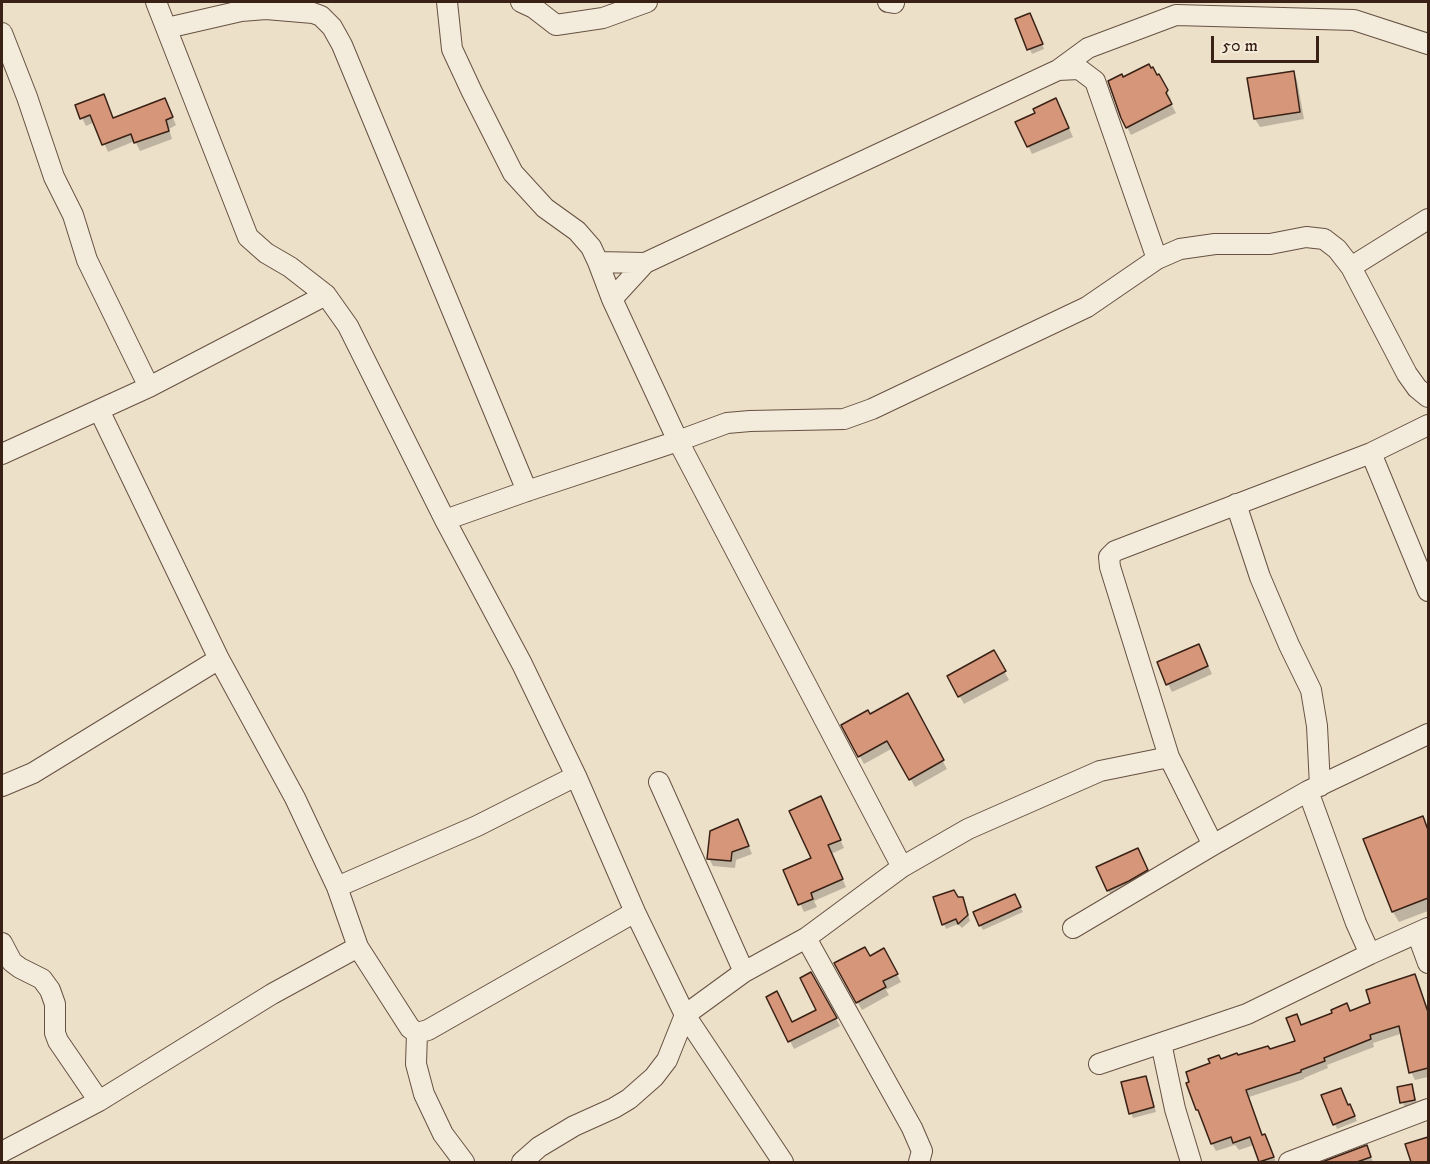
<!DOCTYPE html>
<html>
<head>
<meta charset="utf-8">
<style>
	body { margin:0 }
	#map { position:relative; width:1430px; height:1164px; overflow:hidden; background:#ede0c8; font-family:"IM FELL DW Pica",serif }
	canvas { display:block }
	.frame { position:absolute; inset:0; border:3px solid #392116; pointer-events:none }
	.scale { position:absolute; left:1211px; top:36px; width:108px; height:27px; box-sizing:border-box; border:3px solid #392116; border-top:0; padding-left:8px; font-size:18px; line-height:21px; white-space:nowrap; color:#392116; -webkit-text-stroke:4px #f3ebdb; paint-order:stroke }
</style>
</head>
<body>
<div id="map">
<canvas width="1430" height="1164"></canvas>
<div class="frame"></div>
<div class="scale">50 m</div>
</div>
<script>
const ctx = document.querySelector('canvas').getContext('2d');
ctx.lineJoin = 'round';
function paint(path, color) { ctx.fillStyle = color; ctx.fill(path, 'evenodd'); }
const shape = rows => new Path2D(rows.map(r => 'M' + r).join(''));
function stroke(path, color, width, dash) { ctx.strokeStyle = color; ctx.lineWidth = width; ctx.lineCap = dash ? 'butt' : 'round'; ctx.setLineDash(dash || []); ctx.stroke(path); }
paint(shape([
	[1017,20,1033,20,1044,49,1032,54],
	[1293,72,1297,80,1304,119,1260,127,1255,119],
	[1157,76,1158,76,1171,99,1170,102,1176,113,1131,135,1122,118,1123,79],
	[103,96,114,119,165,100,176,125,169,129,172,139,140,151,135,141,108,152,95,122,86,126,82,118],
	[1060,108,1073,137,1032,154,1017,122,1037,114],
	[993,652,1009,680,964,704,949,677],
	[1203,654,1212,674,1172,692,1168,684],
	[907,696,947,769,915,787,893,748,864,764,843,726,869,716],
	[825,806,844,848,831,854,846,887,814,901,817,907,804,912,785,871,813,859],
	[1422,818,1428,829,1428,911,1399,922,1393,912,1365,840],
	[742,829,752,854,736,860,735,868,713,866,709,858],
	[1142,858,1151,878,1113,898,1108,890],
	[962,898,965,903,970,921,962,928,958,924,946,929,944,924],
	[1017,900,1023,912,983,930,980,925],
	[884,950,901,982,886,990,889,995,862,1010,836,964,870,958],
	[811,974,840,1026,794,1049,768,997,792,1023,818,1010],
	[1415,976,1419,983,1428,1011,1428,1077,1415,1080,1411,1072,1403,1033,1373,1043,1374,1047,1327,1065,1328,1068,1304,1078,1304,1079,1249,1097,1263,1136,1265,1136,1269,1143,1276,1162,1260,1162,1254,1145,1239,1150,1235,1145,1216,1151,1212,1144,1202,1117,1197,1110,1221,1061,1270,1051,1297,1042,1296,1016,1302,1027,1334,1014,1346,1005,1351,1012,1372,1004],
	[1145,1077,1148,1082,1156,1112,1133,1118,1131,1113],
	[1411,1086,1414,1091,1417,1104,1405,1107,1402,1102],
	[1323,1096,1348,1106,1352,1110,1357,1121,1337,1129],
	[1428,1138,1428,1162,1413,1162,1407,1145],
	[1367,1147,1373,1162,1329,1162,1329,1161]
]), '#0003');
const building = shape([
	[1030,13,1043,44,1027,50,1015,19,1030,13],
	[1149,64,1151,68,1153,67,1157,75,1159,74,1168,90,1166,93,1172,104,1126,128,1121,118,1108,81,1122,74,1123,77,1149,64],
	[1294,71,1300,112,1254,119,1247,78,1294,71],
	[104,94,113,118,165,98,173,117,166,120,169,131,134,143,131,134,102,145,90,115,80,119,75,105,104,94],
	[1056,98,1069,128,1027,147,1015,122,1035,113,1033,109,1056,98],
	[1199,644,1208,666,1166,685,1157,662,1199,644],
	[994,650,1006,671,958,697,947,676,994,650],
	[908,693,944,760,909,780,887,741,858,757,841,725,868,710,870,714,908,693],
	[821,796,841,840,828,845,843,879,811,893,813,899,798,905,783,870,811,858,789,811,821,796],
	[1423,816,1428,830,1428,898,1392,912,1363,839,1423,816],
	[738,819,749,846,732,852,731,861,707,859,710,831,738,819],
	[1138,848,1148,870,1129,881,1107,891,1096,867,1138,848],
	[954,890,958,897,963,897,968,915,958,924,956,919,942,925,933,897,954,890],
	[1015,894,1021,907,979,926,973,912,1015,894],
	[865,947,870,956,884,948,898,974,883,981,886,987,856,1003,834,963,865,947],
	[811,972,837,1018,788,1042,766,997,777,991,792,1022,816,1010,800,978,811,972],
	[1415,974,1428,1012,1428,1068,1409,1073,1399,1026,1370,1035,1371,1039,1324,1058,1325,1061,1301,1070,1301,1072,1246,1090,1262,1135,1265,1134,1274,1157,1259,1162,1250,1137,1233,1143,1231,1137,1211,1144,1198,1110,1196,1110,1186,1083,1189,1082,1186,1072,1210,1063,1208,1059,1219,1055,1221,1059,1237,1053,1238,1055,1268,1046,1270,1049,1295,1041,1286,1018,1297,1014,1301,1025,1332,1013,1331,1010,1347,1003,1350,1011,1370,1003,1366,990,1415,974],
	[1146,1076,1154,1107,1129,1114,1121,1082,1146,1076],
	[1412,1084,1415,1100,1400,1103,1397,1087,1412,1084],
	[1341,1088,1348,1105,1350,1104,1355,1116,1333,1125,1321,1095,1341,1088],
	[1428,1137,1428,1162,1411,1162,1405,1144,1428,1137],
	[1367,1145,1371,1157,1357,1162,1322,1162,1367,1145]
]);
paint(building, '#d69679');
stroke(building, '#392116', 1.5);
const minor = shape([
	[156,2,248,237,266,253,290,267,326,295,348,326,445,520,522,664,576,776,635,912,685,1015,783,1162],
	[447,2,452,49,472,92,513,173,545,208,577,231,591,247,598,262,612,299,678,441,902,867],
	[521,2,534,8,556,25,603,18,647,2],
	[888,2,894,3],
	[167,28,241,11,266,9,313,13,321,16,332,27,342,45,527,491],
	[2,33,27,97,54,177,73,215,87,260,149,387],
	[1058,70,1088,48,1176,15,1354,20,1428,44],
	[598,262,645,263],
	[1351,267,1428,219],
	[612,299,645,263,1058,70,1079,69,1095,81,1157,259],
	[99,410,219,659,295,798,337,887],
	[1371,453,1428,591],
	[2,454,149,387,326,295],
	[1236,504,1260,577,1289,645,1311,690,1317,726,1320,786],
	[445,520,527,491,678,441,727,423,750,421,844,419,872,409,1087,307,1157,259,1180,249,1215,244,1270,244,1306,237,1324,239,1337,249,1351,267,1407,374,1417,388,1428,397],
	[1169,757,1110,567,1109,557,1115,551,1371,453,1428,425],
	[659,782,744,972],
	[2,786,33,773,219,659],
	[1308,791,1356,923,1370,954],
	[1073,928,1213,845,1308,791,1428,734],
	[1417,933,1428,963],
	[806,938,912,1128,922,1151,919,1162],
	[2,943,12,962,20,968,42,979,50,990,55,1004,55,1033,58,1041,99,1101],
	[417,1033,428,1030,635,912],
	[1161,1043,1175,1109,1191,1162],
	[1099,1064,1247,1014,1370,954,1428,928],
	[2,1152,99,1101,272,994,358,947],
	[464,1162,443,1134,424,1094,416,1064,417,1033,410,1028,358,947,337,887,477,826,576,776],
	[522,1162,539,1147,574,1126,614,1108,629,1099,654,1077,667,1060,685,1015,744,972,806,938,902,867,968,829,1100,771,1169,757,1213,845],
	[1289,1162,1428,1109]
]);
stroke(minor, '#665142', 22);
stroke(minor, '#f3ebdb', 20);
</script>
</body>
</html>
